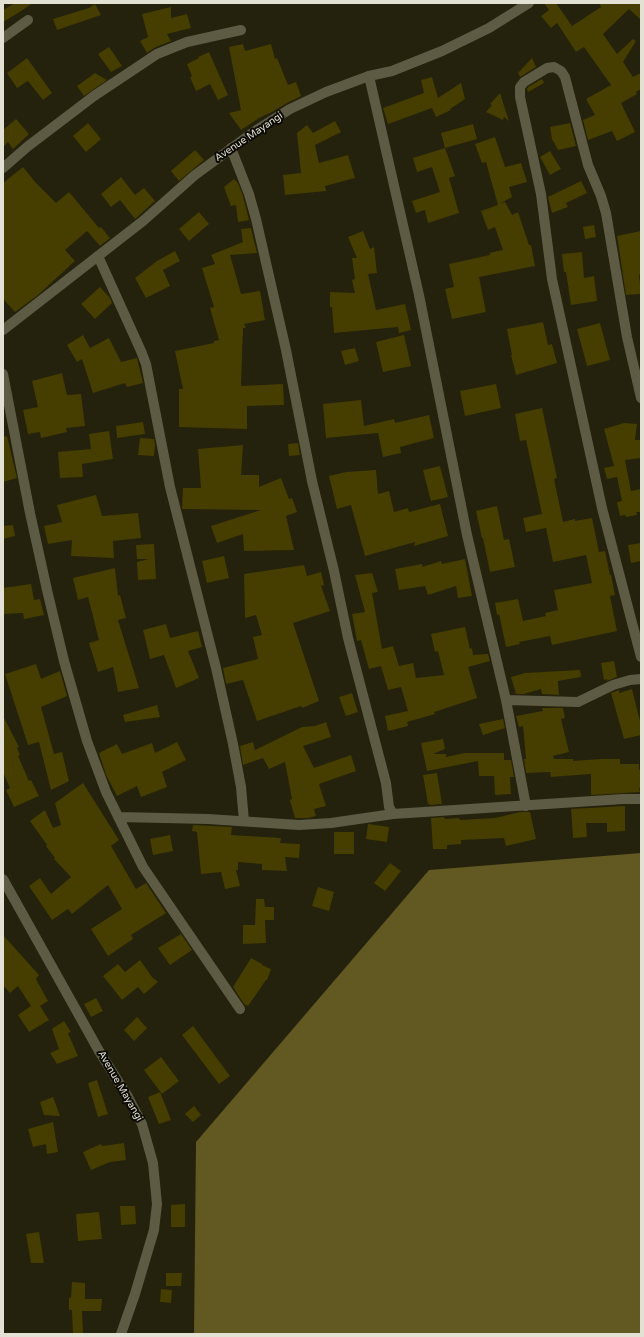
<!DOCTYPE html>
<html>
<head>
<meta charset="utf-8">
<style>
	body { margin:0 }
	#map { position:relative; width:644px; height:1337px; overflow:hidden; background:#24210c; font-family:"Varela Round",sans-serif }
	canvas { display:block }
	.frame { position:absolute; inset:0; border:4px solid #e2e1d4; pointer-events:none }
</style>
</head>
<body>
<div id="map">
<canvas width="644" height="1337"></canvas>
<div class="frame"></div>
</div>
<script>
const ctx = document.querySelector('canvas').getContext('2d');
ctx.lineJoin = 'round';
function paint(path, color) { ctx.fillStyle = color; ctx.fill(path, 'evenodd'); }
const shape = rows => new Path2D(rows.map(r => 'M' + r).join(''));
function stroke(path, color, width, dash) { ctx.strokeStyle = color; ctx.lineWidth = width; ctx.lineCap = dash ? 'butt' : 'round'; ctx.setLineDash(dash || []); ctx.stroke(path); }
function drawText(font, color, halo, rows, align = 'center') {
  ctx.font = font + ' "Varela Round",sans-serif'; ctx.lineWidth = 4; ctx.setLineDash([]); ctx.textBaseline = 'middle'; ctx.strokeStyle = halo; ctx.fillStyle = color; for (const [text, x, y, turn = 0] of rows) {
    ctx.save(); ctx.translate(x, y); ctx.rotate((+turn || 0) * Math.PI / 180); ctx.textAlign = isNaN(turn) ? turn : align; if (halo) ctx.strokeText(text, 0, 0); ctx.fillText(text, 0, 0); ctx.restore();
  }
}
paint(shape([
	[641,853,641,1334,194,1334,196,1142,429,870]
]), '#615921');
paint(shape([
	[15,3,33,3,18,13,3,22,3,10],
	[544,3,556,3,572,26,601,7,599,3,641,3,641,20,629,9,603,34,617,54,633,39,636,41,623,62,633,77,641,73,641,89,636,92,637,94,621,103,635,132,617,141,612,131,588,140,583,120,595,115,586,99,611,85,584,47,576,52,557,23,551,28,541,16,549,10],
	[95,4,101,15,57,30,53,19,89,8],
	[171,7,171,18,187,14,191,28,167,34,171,41,154,48,147,53,140,41,148,37,142,14],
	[243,44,245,51,271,44,275,59,277,58,288,85,296,82,301,96,287,103,272,112,259,118,241,130,229,113,241,110,229,47],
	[109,47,122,66,111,72,98,54],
	[209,52,228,95,218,100,210,84,196,91,190,77,192,76,187,64,199,58,198,57],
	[27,58,52,93,43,100,28,81,17,88,7,73],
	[532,58,536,67,520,77,518,73],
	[95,73,107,80,84,96,77,86],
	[432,77,438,98,461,83,465,99,450,109,451,110,436,117,432,108,388,124,383,108,424,93,421,80],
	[542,79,544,83,528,92,527,89,528,87],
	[500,93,506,112,509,121,504,117,503,120,486,112,492,105,490,104],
	[16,119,29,134,13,149,8,142,3,147,3,130],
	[335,121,341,132,315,145,319,163,348,155,355,178,325,186,326,191,285,195,283,175,301,173,297,133,307,125,313,133],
	[88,123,101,139,86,152,73,136],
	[570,123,576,146,558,150,552,139,550,127],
	[473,124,477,139,445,148,455,176,449,178,459,213,428,223,425,210,416,213,412,201,440,192,432,167,417,172,413,158,445,148,441,133],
	[495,137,505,167,521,163,527,182,509,187,512,197,499,204,505,202,512,215,518,212,529,245,531,245,535,266,479,277,486,312,452,319,445,289,454,287,449,264,490,255,489,253,503,250,495,227,488,230,481,211,498,205,486,162,482,163,475,144],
	[195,150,204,160,179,181,171,171],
	[550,151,561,169,550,175,540,157],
	[23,167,36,183,56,203,69,192,99,228,101,227,110,238,100,246,87,231,65,250,75,261,38,295,15,312,3,299,3,183],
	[121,177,135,195,144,188,155,201,135,219,120,200,111,207,101,194],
	[234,179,238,183,243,196,249,220,238,222,236,205,231,206,224,187],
	[581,181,587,193,566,203,568,207,552,213,548,197],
	[199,212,209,224,189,241,179,229],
	[594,225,596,237,585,239,583,227],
	[251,228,257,253,230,255,241,294,260,291,265,320,244,324,246,328,243,328,241,386,283,384,284,405,247,406,247,429,179,427,179,389,183,389,175,351,214,343,214,341,219,340,210,308,214,307,202,268,215,264,211,255,243,242,241,229],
	[363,231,370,249,374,247,377,273,368,274,376,310,405,304,411,330,399,333,398,327,334,333,332,307,330,307,330,292,355,293,352,280,355,279,352,258,357,258,348,237],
	[641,231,641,274,639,275,641,294,626,295,617,236],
	[175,251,180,261,163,270,170,286,146,298,135,278,157,261],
	[582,252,584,278,594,276,597,301,571,305,566,272,564,272,562,254],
	[100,287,110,298,112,303,95,319,81,304],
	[543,322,548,345,552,344,557,363,516,375,511,355,512,355,507,329],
	[600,323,610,360,587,366,577,329],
	[83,335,90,348,109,338,121,362,137,358,143,383,127,387,125,383,93,393,82,359,77,362,67,345],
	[404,335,411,366,383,372,376,342],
	[355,348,359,361,345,365,341,351],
	[62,373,67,395,81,394,85,426,66,428,67,432,41,438,40,432,28,434,23,410,38,407,32,381],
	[496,384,501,408,465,416,460,391],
	[361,400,364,426,394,419,395,423,429,415,434,438,400,447,401,453,383,457,378,433,326,438,323,404],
	[542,408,557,478,554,479,563,522,575,519,575,521,592,518,599,552,605,551,610,575,611,575,615,595,610,596,617,631,552,645,550,636,519,642,520,644,506,647,499,614,497,615,495,603,518,599,523,621,546,616,545,613,558,610,554,590,592,583,586,555,553,562,546,528,526,532,523,518,542,514,526,440,520,441,515,414],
	[143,422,145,434,117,438,116,426],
	[624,423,637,424,635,440,641,440,641,458,625,460,631,491,641,489,641,512,636,512,637,515,626,517,625,515,620,516,617,502,622,501,617,477,607,479,604,468,614,466,604,429],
	[109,431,113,459,82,464,83,477,60,478,58,452,91,449,89,434],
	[7,436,17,478,3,482,3,437],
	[140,438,154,439,155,445,154,456,138,455],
	[298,443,300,455,289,456,288,444],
	[243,445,241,475,259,475,259,487,281,478,289,499,292,498,297,512,286,516,294,550,244,551,243,534,217,543,211,526,261,510,182,509,183,488,201,488,198,449],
	[440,466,448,497,431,501,423,470],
	[376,470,378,494,389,491,394,512,408,508,409,512,440,504,448,536,414,546,415,542,365,556,351,505,337,509,329,476,346,472],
	[96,495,102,516,138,513,141,538,113,541,114,558,71,556,72,540,48,544,44,526,62,522,57,505],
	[497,506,504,540,509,539,515,567,490,572,483,538,482,538,476,511],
	[13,525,15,536,3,539,3,526],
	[641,543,641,561,631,563,628,545],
	[154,544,156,579,138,580,137,562,149,559,137,559,136,545],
	[224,556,229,578,207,583,202,561],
	[465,559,472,596,458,598,456,586,428,595,425,586,399,590,395,569,422,564,422,567,441,561,442,564],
	[304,565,307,576,321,572,324,585,321,586,330,611,293,623,319,701,302,708,301,706,257,721,243,680,226,684,223,668,258,659,253,637,262,635,256,615,245,618,244,574],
	[115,568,118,596,120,595,126,618,118,620,139,688,118,692,113,667,98,672,89,643,99,640,88,597,78,600,73,578],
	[372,573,378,592,372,593,382,649,393,646,399,666,413,663,416,678,444,675,438,651,435,652,431,634,465,627,470,649,472,648,473,655,488,654,490,661,468,667,477,698,434,712,435,714,407,722,408,726,388,731,385,716,408,711,401,687,388,690,381,666,369,669,361,640,357,641,352,614,365,612,355,575],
	[31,584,34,600,40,599,44,615,24,619,23,613,3,614,3,588],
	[166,624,170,638,198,631,202,647,188,651,199,678,176,688,164,655,150,659,143,630],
	[614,661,617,677,607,681,607,679,604,680,601,663],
	[36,664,41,679,60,671,67,696,41,707,54,754,62,752,69,781,51,790,39,742,28,745,5,674],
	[580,670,581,677,558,681,559,695,542,694,541,689,524,694,516,694,511,677,525,673],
	[632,689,641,725,641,735,624,739,611,693,619,690,619,693],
	[352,693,358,712,346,716,339,697],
	[157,705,160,717,125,722,123,715],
	[542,708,563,708,565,718,561,719,569,752,553,756,554,759,573,759,573,761,601,759,620,759,620,764,639,764,639,770,641,770,641,788,639,788,640,792,591,795,591,774,551,777,550,772,526,773,524,759,526,759,523,726,519,727,516,716,543,711],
	[3,716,19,747,17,748,20,755,18,756,29,781,31,780,39,796,14,807,6,790,10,788,3,772],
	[503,719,505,728,483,735,479,724],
	[326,722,331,737,303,746,314,768,351,755,356,771,319,784,326,806,314,809,316,816,308,818,295,818,290,800,292,799,285,762,269,769,263,758,243,765,240,746,253,742,255,750,302,727,315,726],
	[443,739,445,749,433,754,446,754,446,757,465,753,504,753,504,760,511,760,514,777,510,777,511,794,495,795,494,776,479,776,478,761,427,771,421,743],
	[177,742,186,760,162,772,167,787,141,797,137,786,117,796,106,775,99,753,117,744,122,754,152,743,155,753],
	[437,773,442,804,430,805,430,804,428,804,423,775],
	[83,783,119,840,111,846,136,889,146,883,166,913,131,935,133,939,108,956,91,929,122,909,108,885,72,914,68,909,52,920,29,886,40,878,51,894,71,877,54,859,55,858,46,846,47,845,30,821,45,810,53,828,61,825,55,803],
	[625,806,625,831,607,832,607,823,586,823,587,837,573,838,571,809],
	[520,812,530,812,536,839,506,846,504,838,461,840,461,844,447,845,447,849,433,849,431,818,444,817,445,819,459,818,460,820,495,818],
	[368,824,389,827,387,842,366,839],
	[193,825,232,827,231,835,281,838,280,843,300,844,299,858,285,857,287,871,262,870,262,864,238,862,238,870,236,870,240,886,225,889,221,872,201,874,197,832,192,831],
	[334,832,354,832,354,854,334,854],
	[170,835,173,851,153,855,150,839],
	[390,863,401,871,385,891,374,883],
	[318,887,334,892,329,911,312,906],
	[256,899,264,899,265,907,274,907,274,920,265,920,266,943,243,944,243,925,255,925],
	[181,934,192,950,170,965,158,948],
	[3,935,39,975,36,979,48,1001,40,1006,49,1020,29,1032,18,1015,31,1006,18,986,10,993,3,985],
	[251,958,262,964,262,965,271,969,267,980,266,980,248,1006,244,1004,233,987],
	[140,960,152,977,158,982,144,994,138,987,122,1000,103,976,118,964,125,972],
	[96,998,103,1011,91,1017,84,1004],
	[137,1017,147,1028,134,1041,124,1030],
	[64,1021,71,1032,68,1033,78,1056,57,1064,50,1053,59,1049,52,1029],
	[193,1026,230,1076,219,1084,182,1035],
	[161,1057,179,1081,162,1094,144,1070],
	[97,1080,108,1114,98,1117,88,1083],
	[160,1092,171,1120,159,1124,148,1097],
	[53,1097,60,1116,44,1115,40,1102],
	[194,1106,201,1115,193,1122,185,1114],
	[53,1122,58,1152,47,1154,46,1144,33,1147,28,1129],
	[124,1143,126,1160,110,1162,91,1170,83,1152,101,1144,102,1146],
	[185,1204,185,1227,171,1227,171,1205],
	[120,1206,135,1206,136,1224,121,1225],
	[99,1212,102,1239,78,1241,76,1214],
	[39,1232,44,1263,31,1263,26,1234],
	[166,1273,182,1273,181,1286,166,1286],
	[72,1282,85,1283,85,1299,102,1299,101,1311,82,1311,83,1333,73,1334,72,1310,69,1310,69,1298,71,1298],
	[161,1289,172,1290,171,1303,160,1302]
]), '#453e00');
stroke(shape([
	[3,38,28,20],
	[369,76,419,295,467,535,506,700,526,806],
	[231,148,249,194,256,219,286,350,312,481,334,571,348,638,386,783,389,807,393,814,623,799,641,799],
	[3,168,27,147,94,96,157,54,187,42,241,30],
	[98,256,141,351,146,364,170,487,216,668,233,744,241,787,244,821],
	[3,374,30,513,47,590,64,661,87,741,106,792,143,867,240,1009],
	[641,398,627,337,606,213,601,196,588,165,565,77,561,71,554,67,547,68,524,82,520,87,520,97,541,194,552,279,602,508,641,657],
	[506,700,578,702,613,685,630,680,641,679],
	[118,817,208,819,299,825,331,823,393,814]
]), '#5e5b45', 10);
stroke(shape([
	[3,330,143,221,195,175,255,131,290,109,326,92,369,76,392,71,442,51,489,28,529,3],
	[3,879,99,1051,128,1097,142,1124,153,1163,157,1204,154,1230,135,1294,121,1334]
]), '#5e5b45', 10);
drawText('10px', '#e2e1d4', '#0c0a04', [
	["Avenue Mayangi",249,137,-34],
	["Avenue Mayangi",120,1086,60]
]);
</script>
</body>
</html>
